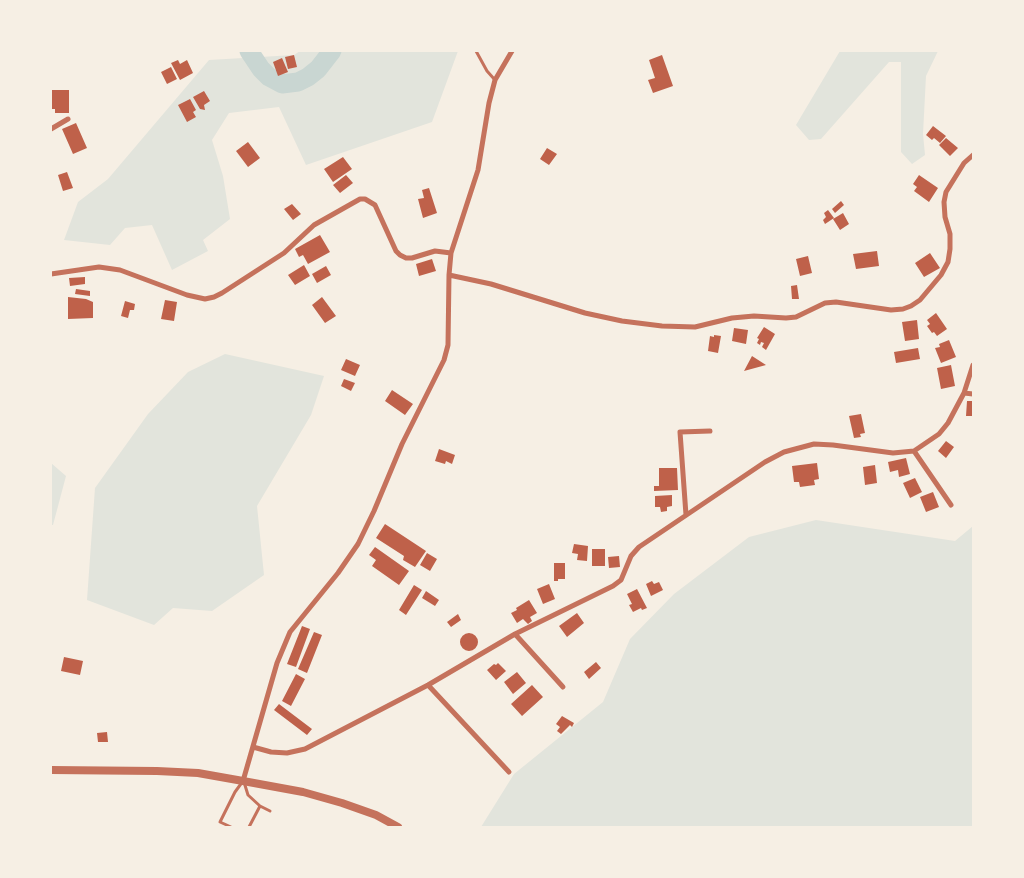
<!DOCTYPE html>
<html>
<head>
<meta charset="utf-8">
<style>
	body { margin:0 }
	#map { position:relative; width:1024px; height:878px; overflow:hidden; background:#f6efe4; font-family:Poppins,sans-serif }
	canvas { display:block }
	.frame { position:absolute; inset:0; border:52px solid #f6efe4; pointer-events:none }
</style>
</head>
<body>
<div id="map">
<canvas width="1024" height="878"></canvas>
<div class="frame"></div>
</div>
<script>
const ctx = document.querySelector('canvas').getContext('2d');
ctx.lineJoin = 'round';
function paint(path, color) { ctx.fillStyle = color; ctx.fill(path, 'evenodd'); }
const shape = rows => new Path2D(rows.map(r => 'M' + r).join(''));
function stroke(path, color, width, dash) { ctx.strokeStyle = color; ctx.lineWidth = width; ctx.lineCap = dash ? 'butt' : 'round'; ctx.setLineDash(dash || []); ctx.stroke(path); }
paint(shape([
	[300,51,458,51,432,122,306,165,279,107,229,113,212,140,223,176,230,219,203,240,208,251,172,270,152,225,125,228,110,245,64,240,78,202,108,179,209,60,294,55],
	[840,51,938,51,926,76,923,134,925,155,912,164,901,152,901,62,889,62,821,139,809,140,796,125],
	[225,354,324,376,311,415,257,506,264,575,212,611,173,608,154,625,87,600,95,488,148,414,188,372],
	[51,463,66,476,53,525,51,525],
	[816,520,955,541,973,526,973,827,481,827,514,774,603,702,630,639,674,594,749,537]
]), '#e2e4dc');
stroke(shape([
	[249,51,261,69,269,77,282,84,298,82,308,77,318,69,332,51]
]), '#c9d6d2', 19);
paint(shape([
	[294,55,297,67,288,69,285,57],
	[662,55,673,86,653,93,648,80,655,78,649,60],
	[282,58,288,72,278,76,273,62],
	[178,60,180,64,187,60,193,73,180,80,171,63],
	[171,67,177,79,167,84,161,72],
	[51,90,69,90,69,113,55,113,55,109,51,109],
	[204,91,210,101,204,105,205,110,200,109,193,97],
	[190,99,196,110,193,112,196,117,187,122,178,105],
	[76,123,87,148,73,154,62,129],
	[933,126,946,136,940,143,934,138,932,140,926,135],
	[946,138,958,148,950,156,939,145],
	[248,142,260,158,248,167,236,151],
	[547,148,557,154,549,165,540,159],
	[343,157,352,169,333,182,324,169],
	[67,172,73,188,63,191,58,175],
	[346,175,353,183,340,193,333,185],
	[919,175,938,188,929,202,914,191,917,187,913,184],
	[429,188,437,213,423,218,418,199,424,198,422,190],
	[841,201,844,205,835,213,832,209],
	[292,204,301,214,293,220,284,209],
	[828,210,834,218,825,224,823,220,826,217,824,213],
	[843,213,849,224,840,230,833,219],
	[320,235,330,252,308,264,303,255,299,257,295,249],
	[877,251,879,266,856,269,853,254],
	[930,253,940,268,924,277,915,263],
	[808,256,812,273,800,276,796,259],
	[432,259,436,271,419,276,416,264],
	[304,265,310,276,295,285,288,275],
	[326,266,331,275,317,283,312,274],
	[85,277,85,284,70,286,69,278],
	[797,285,799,299,792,299,791,286],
	[76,289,90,291,90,296,75,294],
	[68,297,86,299,93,302,93,318,68,319],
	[322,297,336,316,325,323,312,305],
	[165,300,177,302,174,321,161,319],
	[125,301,135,304,134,310,130,310,128,318,121,316],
	[936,313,947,329,937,336,934,332,932,333,927,326,930,324,927,320],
	[917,320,919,339,905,341,902,322],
	[764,327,775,334,766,350,762,347,764,343,761,342,760,345,757,343,759,339,757,338],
	[734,328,748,330,746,344,732,341],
	[714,335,721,336,718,353,708,351,710,336,714,337],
	[949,340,956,357,941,363,935,348,940,347,939,344],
	[918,348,920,359,896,363,894,352],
	[752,356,766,365,744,371],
	[346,359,360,365,355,376,341,370],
	[951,365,955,386,941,389,937,368],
	[344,379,355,383,351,391,341,386],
	[392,390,413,404,405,415,385,401],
	[967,401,973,401,973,416,966,416],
	[861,414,865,433,860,434,861,437,854,438,849,416],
	[946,441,954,447,946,458,938,451],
	[439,449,455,455,452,464,446,461,445,464,435,461],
	[906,458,910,474,899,477,898,470,890,472,888,462],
	[817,463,819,479,814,480,815,485,800,487,799,482,794,482,792,466],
	[875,465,877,483,865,485,863,467],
	[659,468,677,468,678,490,654,491,654,486,659,486],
	[915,478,922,492,910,498,903,483],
	[933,492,939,507,926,512,920,497],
	[672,495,672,506,667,507,667,511,661,512,660,507,655,507,655,496],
	[385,524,426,551,415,567,403,560,404,556,376,538],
	[574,544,588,546,587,561,577,560,578,554,572,553],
	[375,547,409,571,399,585,372,566,376,560,369,555],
	[592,549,605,549,605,566,592,566],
	[427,553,437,559,430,571,420,565],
	[619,556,620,567,609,568,608,557],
	[554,563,565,563,565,579,558,579,558,581,554,581],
	[652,581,654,584,659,582,663,590,651,596,646,584],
	[549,584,555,599,543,604,537,589],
	[414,585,422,590,406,615,399,610],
	[637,589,647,608,642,610,641,608,633,612,629,605,632,604,627,594],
	[426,591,439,600,435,606,422,598],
	[529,600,537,613,530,617,532,621,528,624,523,619,517,623,511,613,517,610,516,608],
	[577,613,584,623,567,637,559,626],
	[458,614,461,620,451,627,447,622],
	[302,626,310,629,296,667,287,664],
	[314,632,322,635,307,673,298,669],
	'460 642a9 9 0 1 1 18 0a9 9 0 1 1-18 0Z',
	[64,657,83,661,80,675,61,671],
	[596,662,601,668,589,679,584,672],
	[498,663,506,671,496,680,487,670,494,664,496,665],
	[517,672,526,683,513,694,504,682],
	[296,674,305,679,291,706,282,701],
	[532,685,543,697,522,716,511,704],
	[279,704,312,729,307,735,274,710],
	[562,716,574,723,572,727,570,725,561,734,557,731,560,727,556,724],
	[107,732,108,742,98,742,97,733]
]), '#bf614a');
stroke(shape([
	[476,51,487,71,495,80],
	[244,782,248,795,260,806,270,811],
	[231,827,220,822,235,792,243,781],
	[249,827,260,806]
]), '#c5725c', 3);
stroke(shape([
	[51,129,68,119],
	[51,274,99,267,120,270,187,295,205,299,214,297,222,293,284,253,314,225,360,199,365,199,375,205,396,251,400,255,406,258,412,258,435,251,451,253],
	[449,275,491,284,585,313,622,321,662,326,695,327,732,318,754,316,786,318,796,317,825,303,836,302,891,310,903,309,911,306,920,300,941,275,948,262,950,249,950,234,945,217,944,202,946,192,964,163,973,155],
	[964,393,973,394],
	[914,451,951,505],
	[686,515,680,432,710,431],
	[515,634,563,687],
	[428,685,509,772],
	[253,747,271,752,287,753,305,749,428,685,515,634,613,586,621,580,631,556,639,547,765,462,784,452,814,444,833,445,893,453,914,451,939,434,948,423,964,393,973,365],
	[243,781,277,663,290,632,338,573,358,544,374,511,402,444,444,360,448,345,449,275,451,253,478,170,489,103,495,80,512,51]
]), '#c5725c', 5);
stroke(shape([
	[51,770,157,771,198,773,243,781,303,792,342,803,376,815,398,827]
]), '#c5725c', 8);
</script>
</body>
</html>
